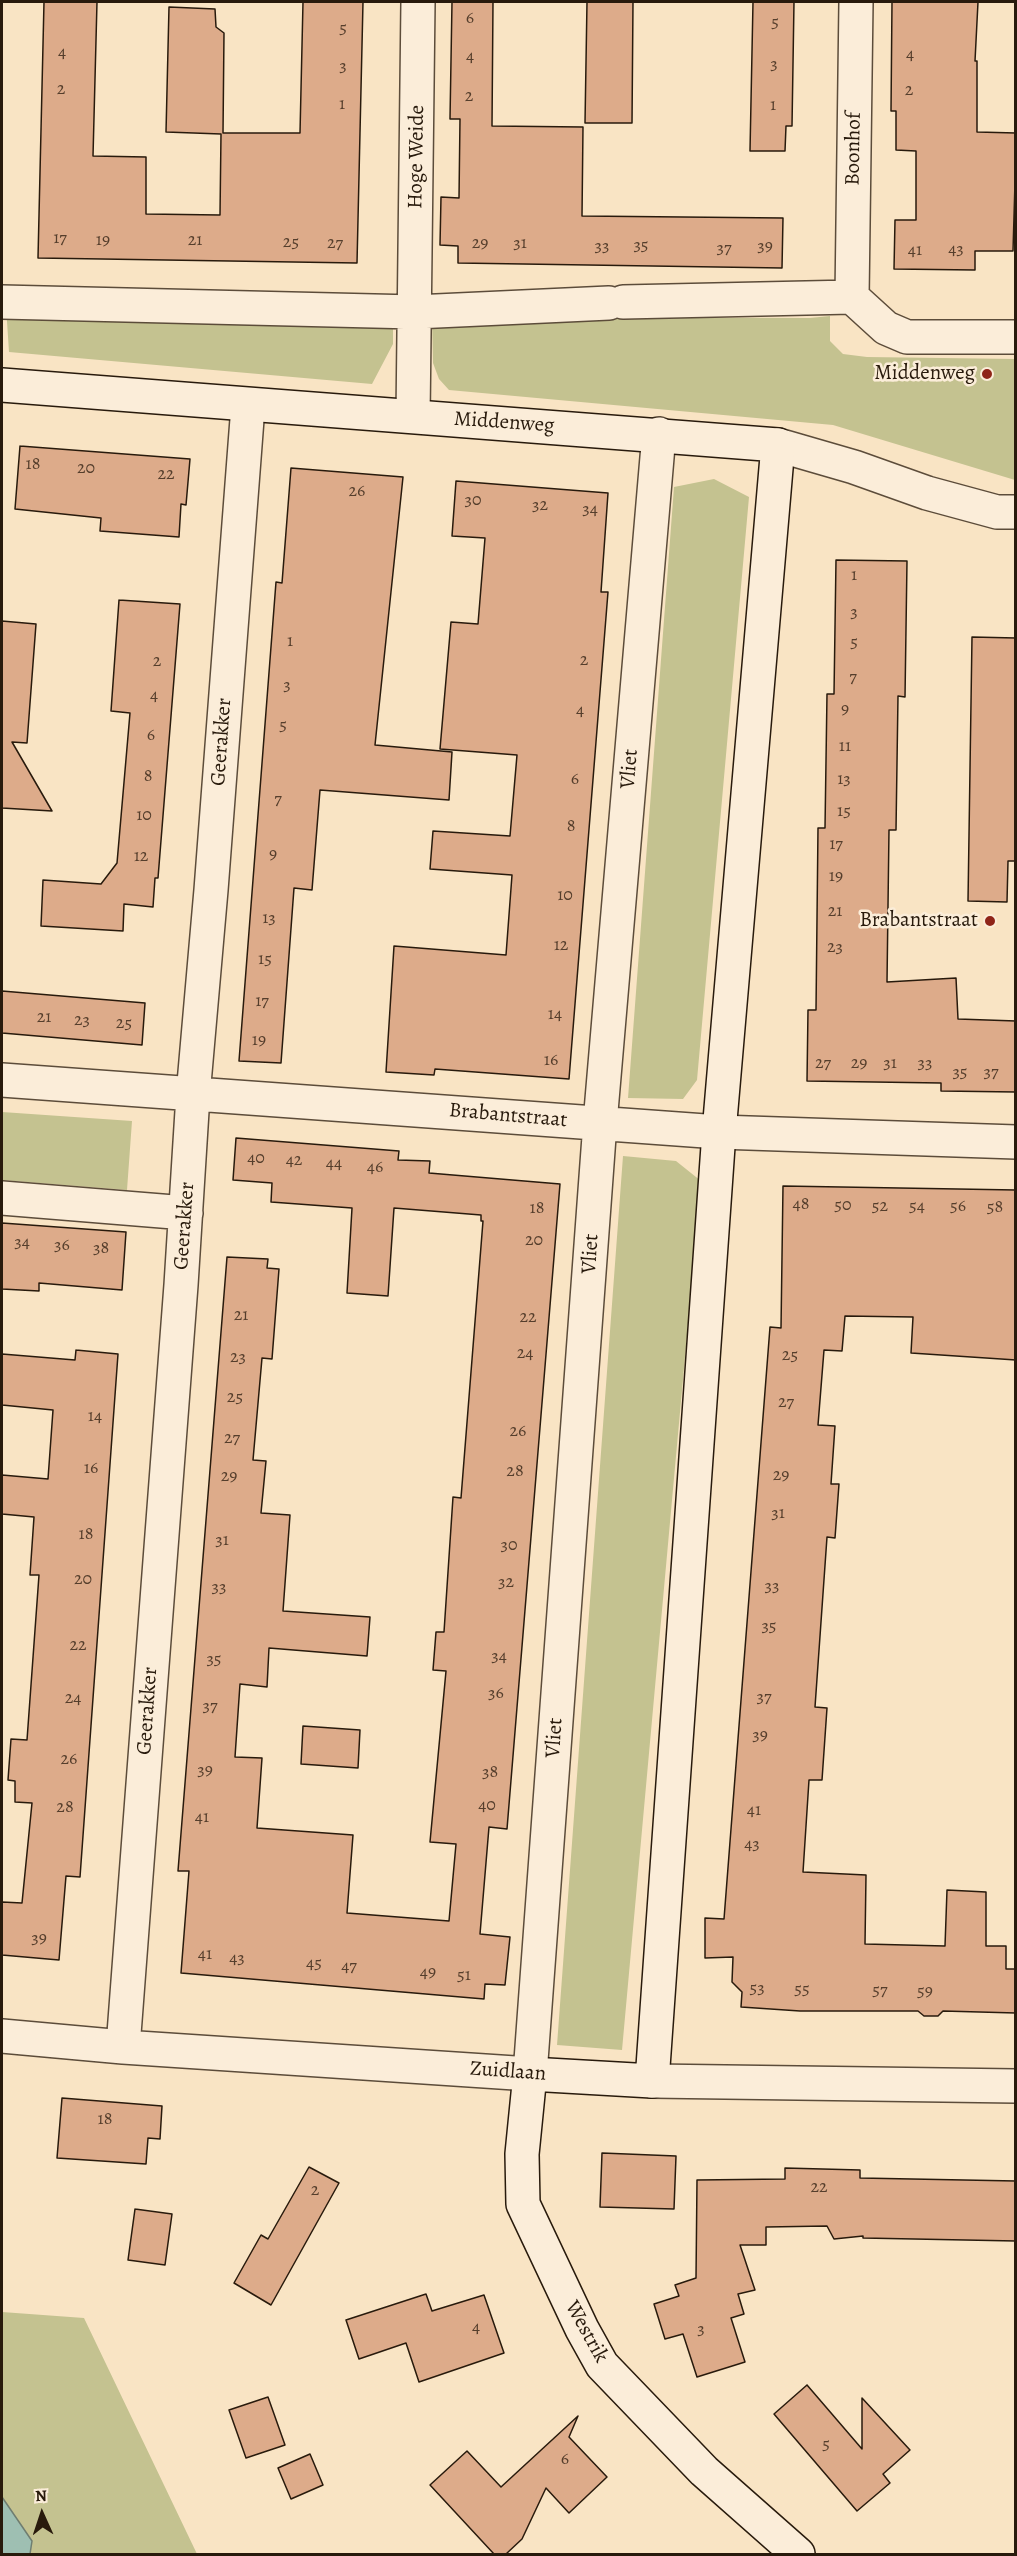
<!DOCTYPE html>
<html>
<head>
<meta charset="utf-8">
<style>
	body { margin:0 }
	#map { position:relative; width:1017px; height:2556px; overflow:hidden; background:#f9e4c4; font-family:Alegreya,serif }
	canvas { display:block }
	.frame { position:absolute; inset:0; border:3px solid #281a0c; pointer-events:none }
	.north { position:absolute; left:12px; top:2484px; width:60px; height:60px; -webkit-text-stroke:4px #fbedd9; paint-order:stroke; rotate:357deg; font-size:16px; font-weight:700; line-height:24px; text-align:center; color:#281a0c }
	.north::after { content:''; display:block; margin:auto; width:21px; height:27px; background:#281a0c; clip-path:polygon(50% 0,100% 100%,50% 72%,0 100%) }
</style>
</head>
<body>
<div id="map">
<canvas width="1017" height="2556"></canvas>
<div class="frame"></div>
<div class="north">N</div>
</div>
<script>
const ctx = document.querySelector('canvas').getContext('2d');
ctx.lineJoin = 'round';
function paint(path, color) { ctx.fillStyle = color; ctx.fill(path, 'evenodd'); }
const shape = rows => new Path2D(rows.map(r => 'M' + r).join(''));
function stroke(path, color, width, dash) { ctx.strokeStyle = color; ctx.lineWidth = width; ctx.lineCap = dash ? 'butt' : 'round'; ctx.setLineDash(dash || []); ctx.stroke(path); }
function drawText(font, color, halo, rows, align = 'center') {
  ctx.font = font + ' Alegreya,serif'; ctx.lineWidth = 5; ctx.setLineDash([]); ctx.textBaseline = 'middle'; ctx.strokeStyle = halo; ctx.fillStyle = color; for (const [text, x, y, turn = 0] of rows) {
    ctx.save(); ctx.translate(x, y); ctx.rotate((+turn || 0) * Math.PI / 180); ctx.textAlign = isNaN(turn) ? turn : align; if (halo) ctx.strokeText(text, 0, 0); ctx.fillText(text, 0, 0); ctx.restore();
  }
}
paint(shape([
	[6,306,393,317,393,344,372,384,9,352],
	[830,316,830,341,843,354,867,357,1015,359,1015,480,833,425,449,390,439,379,433,363,432,317,810,318],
	[714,479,749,497,697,1080,683,1099,628,1098,674,487],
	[2,1112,132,1121,127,1190,2,1180],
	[623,1156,676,1161,701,1181,622,2050,557,2045],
	[2,2312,84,2318,197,2554,30,2554,32,2541,2,2497]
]), '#c4c290');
const water = shape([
	[2,2497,32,2541,30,2554,2,2554,2,2497]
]);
paint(water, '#9ebfb2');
stroke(water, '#6f7d70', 1.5);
const building = shape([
	[44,2,97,2,93,156,146,157,146,214,220,215,221,134,166,132,169,7,215,9,216,27,224,33,223,133,300,133,303,2,363,2,357,263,38,258,44,2],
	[452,2,493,2,492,126,583,127,582,216,783,218,782,268,458,263,458,246,440,245,441,197,459,198,460,119,450,119,452,2],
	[587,2,633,2,632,123,585,123,587,2],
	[753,2,794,2,792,126,786,126,785,151,750,151,753,2],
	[892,2,978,2,975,61,977,61,977,132,1016,133,1016,148,1013,251,975,251,975,270,894,269,895,220,916,220,916,151,896,150,896,111,891,111,892,2],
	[20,446,190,459,186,505,181,504,179,537,100,531,101,518,15,509,20,446],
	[291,468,403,477,375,745,452,752,449,800,320,790,312,890,294,888,281,1063,239,1061,276,582,282,583,291,468],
	[456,481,608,493,601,592,608,592,569,1079,435,1069,434,1075,386,1072,394,946,506,955,512,875,430,869,433,831,510,836,517,755,440,749,451,622,478,624,485,538,452,536,456,481],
	[836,560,907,561,905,697,898,696,896,830,889,830,887,982,956,978,958,1019,1016,1021,1016,1092,941,1091,941,1083,807,1081,808,1010,816,1010,818,828,825,828,827,694,834,694,836,560],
	[119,600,180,604,158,878,155,878,153,907,124,904,123,931,41,926,43,880,101,884,117,863,130,713,111,711,119,600],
	[2,621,36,624,27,743,12,742,52,811,2,808,2,621],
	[972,637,1016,638,1016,861,1008,861,1007,902,968,901,972,637],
	[2,991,145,1003,142,1045,2,1033,2,991],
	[236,1138,399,1151,398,1160,430,1161,429,1173,560,1184,507,1829,489,1827,480,1934,510,1937,505,1985,485,1984,484,1999,181,1973,189,1871,178,1871,227,1257,268,1259,267,1268,279,1269,272,1359,262,1358,253,1460,266,1461,261,1513,290,1515,283,1611,370,1617,367,1656,269,1648,267,1687,240,1684,235,1757,262,1758,257,1828,353,1835,347,1913,449,1921,456,1844,430,1842,446,1671,433,1670,436,1632,444,1632,453,1497,461,1498,483,1221,481,1221,481,1215,394,1208,388,1296,347,1293,352,1208,271,1202,272,1183,233,1180,236,1138],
	[783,1186,1016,1190,1016,1360,911,1353,913,1317,845,1316,842,1351,824,1350,818,1425,835,1426,831,1484,839,1484,835,1538,827,1537,815,1707,827,1708,822,1780,809,1780,803,1872,866,1875,865,1944,945,1946,947,1890,986,1892,986,1946,1006,1946,1006,1969,1016,1969,1016,2013,943,2011,938,2016,924,2016,918,2011,800,2011,741,2007,742,1992,732,1982,733,1957,705,1958,705,1918,724,1919,770,1327,781,1328,783,1186],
	[2,1223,126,1232,122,1290,39,1283,39,1291,2,1289,2,1223],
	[76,1350,118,1354,80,1877,66,1876,59,1960,2,1955,2,1902,22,1903,32,1803,15,1802,15,1781,8,1780,11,1739,27,1740,39,1575,30,1575,34,1517,2,1514,2,1475,48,1479,53,1410,2,1405,2,1354,75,1360,76,1350],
	[303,1726,360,1730,358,1768,301,1764,303,1726],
	[62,2098,162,2106,160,2139,148,2138,146,2164,57,2158,62,2098],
	[602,2153,676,2156,674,2209,600,2207,602,2153],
	[309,2167,339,2183,271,2305,234,2283,261,2235,268,2239,309,2167],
	[785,2168,860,2170,860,2178,1016,2181,1016,2241,863,2238,863,2236,834,2239,827,2226,766,2227,766,2245,740,2245,755,2290,738,2294,744,2314,731,2318,745,2362,697,2377,683,2334,665,2339,654,2304,679,2296,675,2285,696,2278,697,2180,785,2179,785,2168],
	[135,2209,172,2214,165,2265,128,2260,135,2209],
	[426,2294,432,2311,484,2295,504,2353,419,2382,406,2343,359,2359,346,2320,426,2294],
	[807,2385,862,2449,862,2398,910,2450,883,2474,890,2483,857,2511,774,2414,807,2385],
	[268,2397,285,2445,246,2458,229,2410,268,2397],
	[578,2416,569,2437,607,2477,569,2513,546,2488,522,2539,506,2554,494,2554,430,2485,467,2451,501,2487,578,2416],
	[310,2454,323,2485,291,2499,278,2468,310,2454]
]);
paint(building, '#ddab8a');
stroke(building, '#281a0c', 1.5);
const street = shape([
	[852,297,856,2],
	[2,302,415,312,609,303],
	[623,302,852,297,886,328,907,337,1016,337],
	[413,416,418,2],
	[778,445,854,467,927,493,997,512,1016,512],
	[2,1080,719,1132,1016,1142],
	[2,1198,186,1213],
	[2,2036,123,2047,530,2074,600,1123,659,434],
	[123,2047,181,1285,193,1095,211,890,248,406],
	[652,2081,1016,2086]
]);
const secondary = shape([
	[2,385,778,445,719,1132,652,2081,530,2074,522,2154,523,2204,582,2329,602,2365,704,2471,798,2554]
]);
stroke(street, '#5c4c3a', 36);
stroke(secondary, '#281a0c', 36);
stroke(street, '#fbedd9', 33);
stroke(secondary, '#fbedd9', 33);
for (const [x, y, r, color] of [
	[987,374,6,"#8f2418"],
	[990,921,6,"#8f2418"]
]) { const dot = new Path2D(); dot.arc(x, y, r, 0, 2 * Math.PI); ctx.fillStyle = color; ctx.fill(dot); stroke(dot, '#fbedd9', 2); }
drawText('18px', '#553e2c', null, [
	["6",470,19],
	["5",775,23],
	["5",343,29],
	["4",62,53],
	["4",910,55],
	["4",470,57],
	["3",774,65],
	["3",343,67],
	["2",61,90],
	["2",909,91],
	["2",469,97],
	["1",342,105],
	["1",773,106],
	["17",60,239],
	["19",103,241],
	["21",195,241],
	["25",291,243],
	["27",335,244],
	["29",480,244],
	["31",520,244],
	["35",641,246],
	["33",602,247],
	["39",765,247],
	["37",724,249],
	["43",956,250],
	["41",915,251],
	["18",33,465],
	["20",86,469],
	["22",166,475],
	["26",357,492],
	["30",473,501],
	["32",540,506],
	["34",590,510],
	["1",854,576],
	["3",854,613],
	["1",290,642],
	["5",854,643],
	["2",584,661],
	["2",157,662],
	["7",853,678],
	["3",287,686],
	["4",154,696],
	["9",845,710],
	["4",580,711],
	["5",283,726],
	["6",151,736],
	["11",845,747],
	["8",148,777],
	["6",575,780],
	["13",844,780],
	["7",278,800],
	["15",844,812],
	["10",144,816],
	["8",571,827],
	["17",836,845],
	["9",273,855],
	["12",141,857],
	["19",836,877],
	["10",565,896],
	["21",835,912],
	["13",269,919],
	["12",561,946],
	["23",835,948],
	["15",265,960],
	["17",262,1002],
	["14",555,1015],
	["21",44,1018],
	["23",82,1021],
	["25",124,1024],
	["19",259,1041],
	["16",551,1061],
	["27",823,1064],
	["29",859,1064],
	["31",890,1064],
	["33",925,1064],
	["35",960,1073],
	["37",991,1073],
	["40",256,1159],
	["42",294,1161],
	["44",334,1164],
	["46",375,1168],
	["48",801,1205],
	["50",843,1206],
	["52",880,1207],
	["54",917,1207],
	["56",958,1207],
	["58",995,1208],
	["18",537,1209],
	["20",534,1241],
	["34",22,1243],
	["36",62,1246],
	["38",101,1249],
	["21",241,1316],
	["22",528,1318],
	["24",525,1354],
	["25",790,1356],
	["23",238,1358],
	["25",235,1398],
	["27",786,1403],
	["14",95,1417],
	["26",518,1432],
	["27",232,1439],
	["16",91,1469],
	["28",515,1472],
	["29",781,1476],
	["29",229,1477],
	["31",778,1514],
	["18",86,1535],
	["31",222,1541],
	["30",509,1546],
	["20",83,1580],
	["32",506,1583],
	["33",772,1587],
	["33",219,1588],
	["35",769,1627],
	["22",78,1646],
	["34",499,1657],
	["35",214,1660],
	["36",496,1694],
	["37",764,1698],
	["24",73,1699],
	["37",210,1707],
	["39",760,1736],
	["26",69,1760],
	["39",205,1771],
	["38",490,1773],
	["40",487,1806],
	["28",65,1808],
	["41",754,1811],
	["41",202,1818],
	["43",752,1845],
	["39",39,1939],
	["41",205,1955],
	["43",237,1959],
	["45",314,1964],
	["47",349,1967],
	["49",428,1973],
	["51",464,1976],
	["53",757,1989],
	["55",802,1990],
	["57",880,1991],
	["59",925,1992],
	["18",105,2120],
	["22",819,2188],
	["2",315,2191],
	["4",476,2328],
	["3",701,2330],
	["5",826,2445],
	["6",565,2460]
]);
drawText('21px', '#281a0c', '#fbedd9', [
	["Boonhof",854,149,-89],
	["Hoge Weide",417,157,-89],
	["Middenweg",504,423,4],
	["Geerakker",222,742,-86],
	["Vliet",630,769,-85],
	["Brabantstraat",508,1116,5],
	["Geerakker",185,1226,-86],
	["Vliet",591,1254,-86],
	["Geerakker",148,1711,-86],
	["Vliet",555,1738,-86],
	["Zuidlaan",508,2072,4],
	["Westrik",586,2332,61]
]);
drawText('21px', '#281a0c', '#fbedd9', [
	["Middenweg",975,374],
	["Brabantstraat",978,921]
], 'right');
</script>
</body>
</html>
